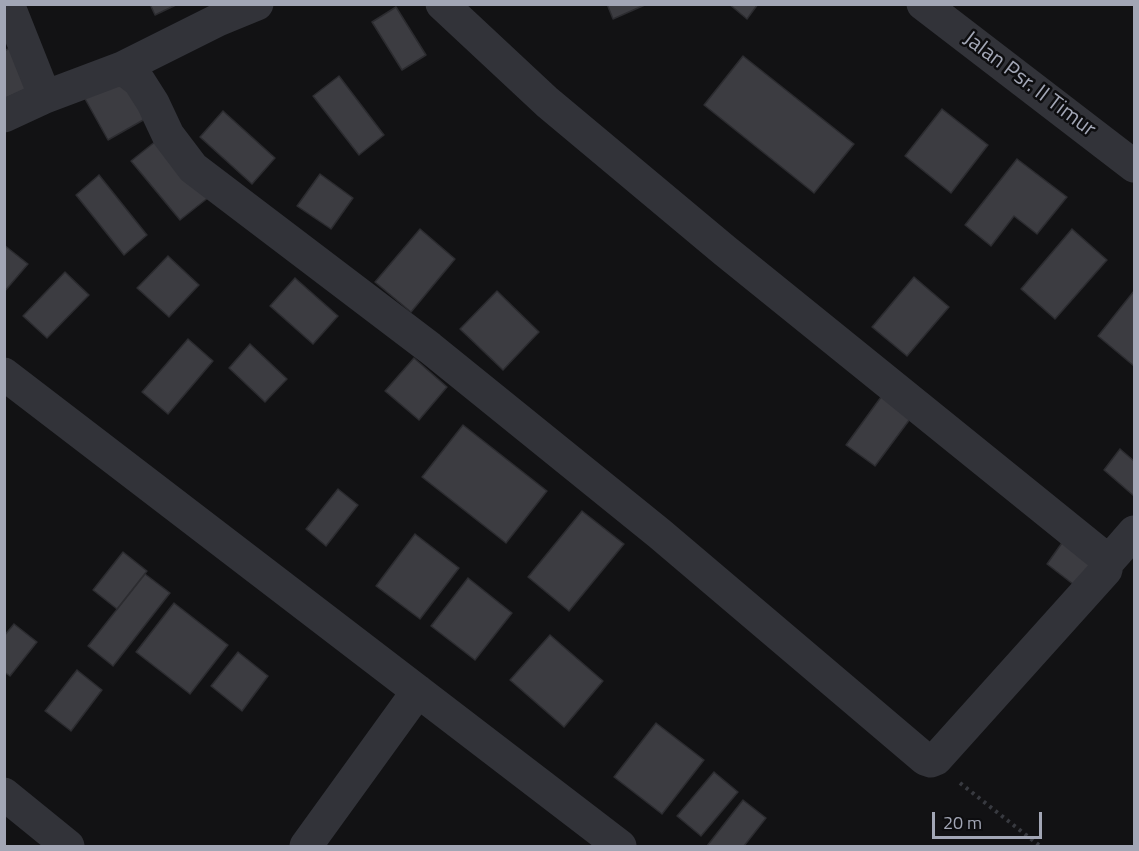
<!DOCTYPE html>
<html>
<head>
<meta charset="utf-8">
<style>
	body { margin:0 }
	#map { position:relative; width:1139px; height:851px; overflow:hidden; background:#121214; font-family:"Titillium Web",sans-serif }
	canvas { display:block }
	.frame { position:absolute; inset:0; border:6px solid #a2a6b5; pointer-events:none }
	.scale { position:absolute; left:932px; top:812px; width:110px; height:27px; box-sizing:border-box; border:3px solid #a2a6b5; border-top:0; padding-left:8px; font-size:18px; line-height:21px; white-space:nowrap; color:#a2a6b5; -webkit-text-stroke:4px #0d0d0f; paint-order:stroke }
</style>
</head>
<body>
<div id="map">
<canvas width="1139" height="851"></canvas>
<div class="frame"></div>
<div class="scale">20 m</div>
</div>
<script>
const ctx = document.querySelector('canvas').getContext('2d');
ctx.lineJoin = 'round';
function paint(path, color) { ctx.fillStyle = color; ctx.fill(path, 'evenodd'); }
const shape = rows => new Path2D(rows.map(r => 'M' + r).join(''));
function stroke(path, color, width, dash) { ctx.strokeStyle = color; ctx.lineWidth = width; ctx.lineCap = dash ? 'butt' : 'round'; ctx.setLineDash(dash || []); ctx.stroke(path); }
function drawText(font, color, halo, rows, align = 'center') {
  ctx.font = font + ' "Titillium Web",sans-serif'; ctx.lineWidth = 5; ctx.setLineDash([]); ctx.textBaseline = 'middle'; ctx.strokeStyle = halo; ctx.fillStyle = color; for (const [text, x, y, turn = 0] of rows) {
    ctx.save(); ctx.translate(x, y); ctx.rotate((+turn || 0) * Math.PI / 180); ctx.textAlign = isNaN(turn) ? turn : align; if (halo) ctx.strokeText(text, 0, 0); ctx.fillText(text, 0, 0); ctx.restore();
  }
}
const building = shape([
	[150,4,178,4,155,15,150,4],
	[607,4,647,4,613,19,607,4],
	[729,4,758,4,747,19,729,4],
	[396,7,426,55,402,70,372,22,396,7],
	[10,48,29,88,4,99,4,51,10,48],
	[743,56,854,144,814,193,704,105,743,56],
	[128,73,152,115,108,140,84,97,128,73],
	[339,76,384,135,359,155,313,96,339,76],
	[942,109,988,145,951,193,905,156,942,109],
	[223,111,275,158,252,184,200,137,223,111],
	[161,137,209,197,180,220,131,161,161,137],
	[1017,159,1067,197,1037,234,1014,216,991,246,965,225,1017,159],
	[320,174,353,198,331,229,297,206,320,174],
	[99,175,147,235,124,255,76,195,99,175],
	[420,229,455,259,411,312,375,282,420,229],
	[1072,229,1107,260,1055,319,1021,289,1072,229],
	[4,245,28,264,4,292,4,245],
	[168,256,199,285,169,317,137,288,168,256],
	[65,272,89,295,47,338,23,316,65,272],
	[914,277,949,307,907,356,872,327,914,277],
	[295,278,338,316,313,344,270,306,295,278],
	[497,291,539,332,503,370,460,329,497,291],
	[1134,291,1134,366,1098,336,1134,291],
	[188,339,213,361,168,414,142,392,188,339],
	[250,344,287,379,265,402,229,368,250,344],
	[414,358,447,387,419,420,385,391,414,358],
	[884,393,913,415,875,466,846,445,884,393],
	[463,425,547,491,506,543,422,477,463,425],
	[1120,449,1134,461,1134,496,1104,470,1120,449],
	[338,489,358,505,326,546,306,529,338,489],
	[582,511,624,544,569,611,528,577,582,511],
	[415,534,459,568,420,619,376,586,415,534],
	[1064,540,1100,567,1082,591,1047,564,1064,540],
	[123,552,147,571,117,609,93,590,123,552],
	[145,574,170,593,113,666,88,646,145,574],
	[468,578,512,613,475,660,431,626,468,578],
	[174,603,228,645,190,694,136,652,174,603],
	[14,624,37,642,10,676,4,672,4,636,14,624],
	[550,635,603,681,564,727,510,680,550,635],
	[238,652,268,676,242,711,211,686,238,652],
	[77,670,102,690,71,731,45,711,77,670],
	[656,723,704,760,662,814,614,777,656,723],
	[714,772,738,792,701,836,677,816,714,772],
	[743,800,766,818,744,846,707,846,743,800]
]);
paint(building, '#3c3c41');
stroke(building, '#2c2c30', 1.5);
stroke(shape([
	[960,783,1040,846]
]), '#383a40', 4, [3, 4.5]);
stroke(shape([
	[8,4,45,97],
	[442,4,547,102,724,250,1105,558,1107,563],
	[923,4,1134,166],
	[122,68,139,81,153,103,168,135,193,168,430,348,660,534,925,759,931,761,936,759,1106,570,1107,563,1134,532],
	[4,116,45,97,122,68,218,20,257,4],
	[4,374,620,846],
	[4,794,68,846],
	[306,846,418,691]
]), '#323339', 33);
drawText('22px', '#a2a6b5', '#0d0d0f', [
	["Jalan Psr. II Timur",1029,85,37]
]);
</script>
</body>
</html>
